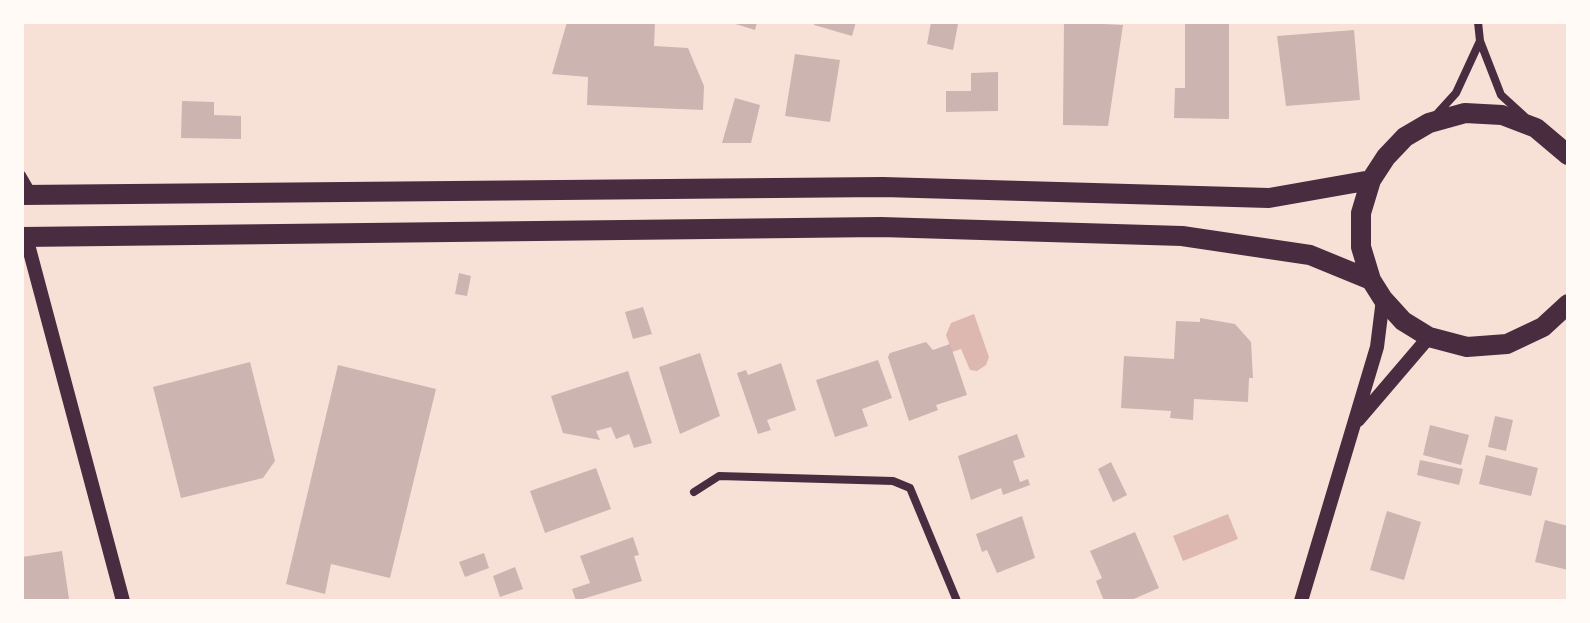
<!DOCTYPE html>
<html>
<head>
<meta charset="utf-8">
<style>
	body { margin:0 }
	#map { position:relative; width:1590px; height:623px; overflow:hidden; background:#f7e1d7; font-family:"DM Sans",sans-serif }
	canvas { display:block }
	.frame { position:absolute; inset:0; border:24px solid #fffaf5; pointer-events:none }
</style>
</head>
<body>
<div id="map">
<canvas width="1590" height="623"></canvas>
<div class="frame"></div>
</div>
<script>
const ctx = document.querySelector('canvas').getContext('2d');
ctx.lineJoin = 'round';
function paint(path, color) { ctx.fillStyle = color; ctx.fill(path, 'evenodd'); }
const shape = rows => new Path2D(rows.map(r => 'M' + r).join(''));
function stroke(path, color, width, dash) { ctx.strokeStyle = color; ctx.lineWidth = width; ctx.lineCap = dash ? 'butt' : 'round'; ctx.setLineDash(dash || []); ctx.stroke(path); }
paint(shape([
	[974,314,989,357,986,365,977,371,970,370,961,349,952,352,946,335,951,323],
	[1228,514,1238,539,1183,561,1173,536]
]), '#dcb8b0');
paint(shape([
	[567,22,655,22,654,46,688,48,704,86,703,110,587,105,588,77,552,74],
	[729,22,757,22,755,30],
	[815,22,856,22,852,36,814,25],
	[931,22,958,24,953,50,927,44],
	[1064,22,1123,25,1108,126,1063,125],
	[1185,22,1229,22,1229,119,1174,118,1175,88,1185,88],
	[1354,30,1360,100,1286,106,1277,36],
	[795,54,840,60,830,122,785,116],
	[998,72,998,111,946,112,946,91,971,91,971,73],
	[735,98,760,105,751,143,722,143],
	[182,101,214,102,214,115,241,116,241,139,181,138],
	[459,273,471,276,467,296,455,294],
	[643,307,652,334,633,339,625,312],
	[1200,318,1235,324,1251,342,1253,378,1249,378,1248,402,1194,399,1193,420,1170,418,1171,411,1121,408,1124,356,1174,359,1176,321,1200,322],
	[926,342,933,350,950,344,967,395,936,405,938,410,909,421,888,357,890,353],
	[700,353,720,416,680,434,659,367],
	[878,360,892,398,862,409,868,426,835,437,816,380],
	[250,362,275,461,263,478,181,498,153,387],
	[781,363,796,410,767,420,771,430,758,434,737,373,746,370,748,375],
	[338,365,436,389,390,578,331,564,325,594,286,584],
	[628,371,652,443,634,448,629,434,616,439,611,427,596,431,600,440,563,433,551,396],
	[1495,416,1513,420,1506,451,1488,447],
	[1430,425,1469,435,1461,465,1423,455],
	[1017,434,1025,457,1013,461,1020,482,1028,479,1030,485,1003,495,1001,488,971,500,958,456],
	[1486,455,1538,468,1531,496,1479,484],
	[1420,460,1463,469,1459,485,1417,475],
	[1111,462,1127,495,1113,502,1098,469],
	[596,468,611,509,545,533,530,491],
	[1387,511,1421,522,1404,580,1370,570],
	[1022,516,1035,558,997,573,987,550,982,552,976,534],
	[1545,520,1568,526,1568,570,1535,562],
	[1135,532,1159,588,1129,601,1104,601,1096,581,1102,578,1090,551],
	[633,537,639,555,634,556,642,581,576,601,572,589,590,583,580,556],
	[62,551,69,599,22,601,22,557],
	[484,553,489,568,465,577,459,562],
	[515,567,523,589,500,597,493,576]
]), '#ccb4b1');
stroke(shape([
	[1478,22,1480,41,1501,95,1524,116],
	[1436,115,1456,93,1480,41],
	[22,175,33,194],
	[694,492,719,476,893,481,910,488,957,601]
]), '#4a2c40', 8);
stroke(shape([
	[26,237,123,601],
	[1358,420,1429,337],
	[1301,601,1377,347,1383,299]
]), '#4a2c40', 14);
stroke(shape([
	[1568,155,1536,128,1502,115,1465,113,1429,123,1405,137,1386,157,1371,180,1361,213,1361,247,1371,280,1383,299,1403,321,1429,337,1467,347,1507,344,1543,327,1568,304],
	[22,195,883,187,1269,198,1371,180],
	[22,237,881,227,1182,236,1310,255,1371,280]
]), '#4a2c40', 20);
</script>
</body>
</html>
